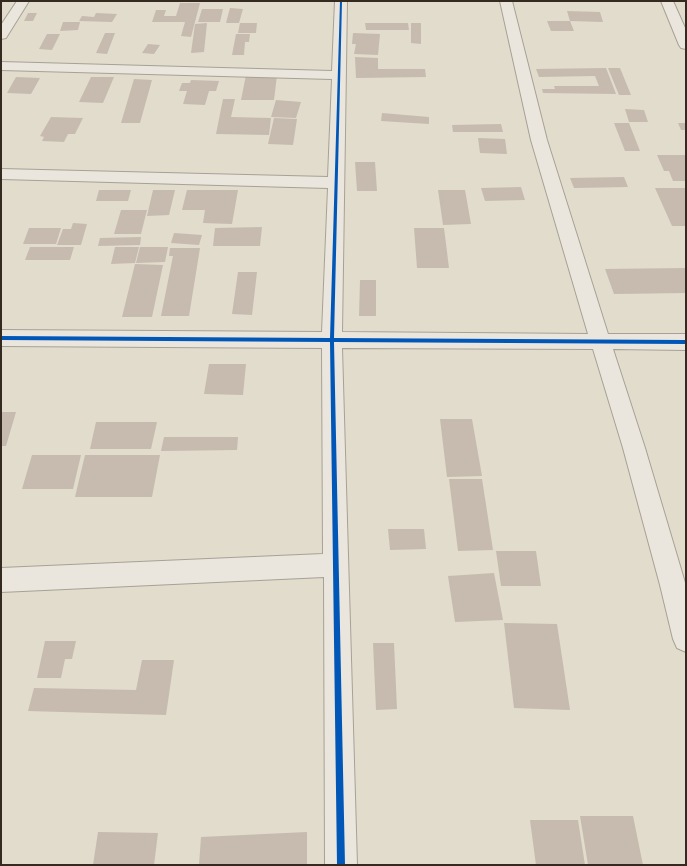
<!DOCTYPE html>
<html>
<head>
<meta charset="utf-8">
<style>
	body { margin:0 }
	#map { position:relative; width:687px; height:866px; overflow:hidden; background:#e2dccd; font-family:"Zilla Slab",serif }
	canvas { display:block }
	.frame { position:absolute; inset:0; border:2px solid #352a1f; pointer-events:none }
</style>
</head>
<body>
<div id="map">
<canvas width="687" height="866"></canvas>
<div class="frame"></div>
</div>
<script>
const ctx = document.querySelector('canvas').getContext('2d');
ctx.lineJoin = 'round';
function paint(path, color) { ctx.fillStyle = color; ctx.fill(path, 'evenodd'); }
const shape = rows => new Path2D(rows.map(r => 'M' + r).join(''));
function stroke(path, color, width, dash) { ctx.strokeStyle = color; ctx.lineWidth = width; ctx.lineCap = dash ? 'butt' : 'round'; ctx.setLineDash(dash || []); ctx.stroke(path); }
paint(shape([
	[180,3,200,3,191,37,181,36,185,22,152,22,156,10,166,10,164,16,176,16],
	[230,8,243,9,239,23,226,23],
	[202,9,223,9,220,22,198,22],
	[567,11,600,12,603,22,570,21],
	[28,13,37,13,33,21,24,21],
	[96,13,117,14,112,22,79,21,82,16,94,17],
	[547,21,570,21,574,31,551,31],
	[63,22,80,22,78,30,60,31],
	[207,23,204,52,191,53,195,24],
	[240,23,257,23,256,33,238,33],
	[365,23,408,23,409,30,366,30],
	[411,23,421,23,421,44,411,43],
	[105,33,115,33,107,54,96,53],
	[353,33,380,34,378,55,354,54,356,44,352,44],
	[47,34,60,34,52,50,39,49],
	[236,34,250,34,249,42,245,42,244,55,232,55],
	[148,44,160,45,154,54,142,53],
	[355,57,378,58,378,69,425,69,426,77,356,78],
	[606,68,616,94,543,93,542,89,555,89,554,86,599,86,595,76,539,77,536,69],
	[608,68,620,68,631,95,619,95],
	[246,75,277,75,274,100,241,100],
	[16,77,40,78,31,94,7,93],
	[91,77,114,77,103,103,79,102],
	[134,79,152,80,140,123,121,123],
	[191,80,219,81,216,91,209,91,205,105,183,104,187,91,179,91,182,83,190,83],
	[223,99,235,99,231,117,271,118,269,135,216,134],
	[276,100,301,102,296,118,271,117],
	[625,109,644,110,648,122,629,122],
	[382,113,429,117,429,124,381,121],
	[51,117,83,118,75,134,68,134,64,142,42,141,44,137,40,136],
	[274,118,297,119,293,145,268,144],
	[614,123,629,123,640,151,625,151],
	[678,123,686,123,686,130,681,130],
	[501,124,503,132,453,132,452,125],
	[478,138,505,139,507,154,480,153],
	[657,155,686,155,686,181,673,181,669,171,664,171],
	[355,162,375,162,377,191,357,191],
	[624,177,628,187,574,188,570,178],
	[521,187,525,200,485,201,481,188],
	[655,188,686,188,686,226,672,226],
	[99,190,131,190,128,201,96,201],
	[153,190,175,190,169,215,147,216],
	[187,190,238,190,232,224,203,223,205,210,182,210],
	[438,190,465,190,471,224,443,225],
	[121,210,147,210,141,234,114,234],
	[73,223,87,224,81,245,57,245,63,229,71,229],
	[262,227,260,246,213,246,215,228],
	[29,228,61,228,56,244,23,244],
	[414,228,444,228,449,268,417,268],
	[174,233,202,235,199,245,171,243],
	[141,237,140,245,98,246,100,238],
	[30,247,74,247,70,260,25,260],
	[115,247,139,247,135,263,111,264],
	[140,247,168,247,165,262,136,263],
	[170,248,200,248,189,316,161,316,173,256,169,256],
	[135,264,163,265,152,317,122,317],
	[686,268,686,293,614,294,605,269],
	[238,272,257,272,252,315,232,314],
	[360,280,376,280,376,316,359,316],
	[209,364,246,364,243,395,204,394],
	[1,412,16,412,6,446,1,446],
	[440,419,472,419,482,476,447,477],
	[96,422,157,422,151,449,90,449],
	[164,437,238,437,237,450,161,451],
	[32,455,81,455,73,489,22,489],
	[85,455,160,455,152,497,75,497],
	[449,479,482,479,493,550,458,551],
	[388,529,424,529,426,549,390,550],
	[496,551,536,551,541,586,501,586],
	[494,573,503,620,455,622,448,576],
	[504,623,557,624,570,710,514,708],
	[45,641,76,641,72,659,65,659,61,678,37,678],
	[373,643,394,643,397,709,376,710],
	[142,660,174,660,166,715,28,711,34,688,136,690],
	[580,816,633,816,643,865,588,865],
	[530,820,578,820,585,865,536,865],
	[98,832,158,833,154,865,93,865],
	[307,832,307,865,199,865,201,837]
]), '#c6bbae');
const minor = shape([
	[17,1,29,1,6,38,1,39,1,25,17,1],
	[335,1,347,1,342,332,588,334,531,140,500,1,512,1,547,140,608,334,686,334,686,350,613,349,645,448,686,586,686,652,677,648,673,639,660,585,623,448,593,349,342,348,357,865,325,865,324,577,1,592,1,568,323,554,322,348,1,346,1,330,322,332,328,188,1,179,1,169,328,177,332,79,1,70,1,62,332,71,335,1],
	[661,1,673,1,686,30,686,49,681,48,679,45,661,1]
]);
stroke(minor, '#a7a195', 2);
paint(minor, '#eae6dd');
paint(shape([
	[340,1,342,1,334,338,686,340,686,344,334,342,345,865,337,865,330,342,1,340,1,336,330,338,340,1]
]), '#0057b8');
</script>
</body>
</html>
